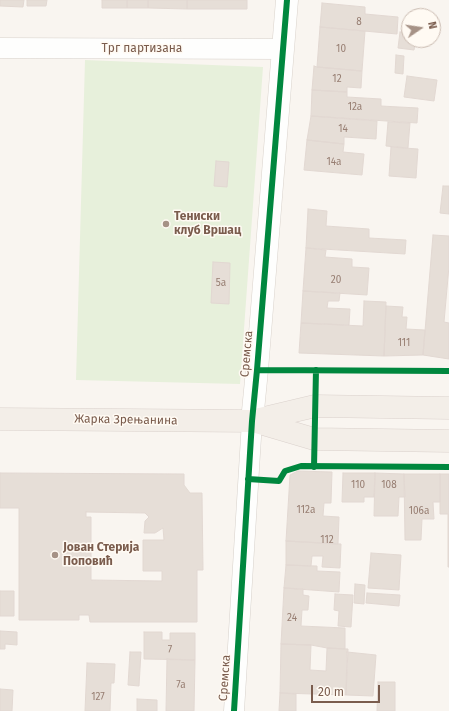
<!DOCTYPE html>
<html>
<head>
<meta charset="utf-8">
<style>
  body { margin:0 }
  #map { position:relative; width:449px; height:711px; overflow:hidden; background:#f9f5f0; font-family:"Fira Sans",sans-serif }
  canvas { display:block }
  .north { position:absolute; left:401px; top:8px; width:40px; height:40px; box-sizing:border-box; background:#fffaf3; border:1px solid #cabbb1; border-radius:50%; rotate:77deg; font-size:11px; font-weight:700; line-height:16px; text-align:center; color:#7a5c4d }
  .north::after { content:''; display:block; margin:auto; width:14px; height:18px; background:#a69286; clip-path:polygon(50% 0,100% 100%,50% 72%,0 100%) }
  .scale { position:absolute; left:311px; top:685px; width:69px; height:18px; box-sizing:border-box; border:2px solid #7a5c4d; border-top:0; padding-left:5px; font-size:12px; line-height:14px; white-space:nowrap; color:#7a5c4d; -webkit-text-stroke:3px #fffaf3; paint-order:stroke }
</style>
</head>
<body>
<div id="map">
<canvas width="449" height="711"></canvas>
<div class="north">N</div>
<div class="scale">20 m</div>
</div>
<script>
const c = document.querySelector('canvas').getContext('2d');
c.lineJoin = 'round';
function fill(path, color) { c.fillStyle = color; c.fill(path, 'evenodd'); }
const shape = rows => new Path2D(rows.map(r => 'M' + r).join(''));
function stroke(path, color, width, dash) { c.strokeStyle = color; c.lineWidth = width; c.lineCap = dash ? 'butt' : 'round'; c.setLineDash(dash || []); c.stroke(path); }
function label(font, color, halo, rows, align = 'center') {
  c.font = font + ' "Fira Sans",sans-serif'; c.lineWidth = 3; c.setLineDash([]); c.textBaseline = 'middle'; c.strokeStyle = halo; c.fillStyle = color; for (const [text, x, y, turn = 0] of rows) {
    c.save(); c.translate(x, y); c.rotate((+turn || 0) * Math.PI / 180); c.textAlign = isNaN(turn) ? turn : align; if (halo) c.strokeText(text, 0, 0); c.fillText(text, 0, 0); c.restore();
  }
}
fill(shape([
  [85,60,263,67,240,384,76,380]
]), '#e7f0db');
const building = shape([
  [0,0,24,0,23,7,0,6,0,0],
  [27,0,47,0,46,6,27,6,27,0],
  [102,0,127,0,127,8,102,8,102,0],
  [127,0,148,0,148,8,127,8,127,0],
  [148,0,187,0,187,9,148,8,148,0],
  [187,0,247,0,247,9,187,9,187,0],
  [322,3,365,7,365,14,398,17,397,34,320,27,322,3],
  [320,27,365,31,362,71,317,67,320,27],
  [400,32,409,33,409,40,416,40,414,50,398,48,400,32],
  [396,55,404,56,403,74,395,73,396,55],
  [314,66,317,67,362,71,361,88,347,87,347,92,312,90,314,66],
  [407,76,437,80,434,101,404,97,407,76],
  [312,90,347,92,347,97,381,99,381,106,418,108,417,123,311,116,312,90],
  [311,116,377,121,376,139,344,137,344,144,307,140,311,116],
  [388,122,410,123,408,148,386,146,388,122],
  [307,140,344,144,343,152,364,154,362,175,304,170,307,140],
  [391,147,418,149,416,178,389,176,391,147],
  [216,161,229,162,227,187,214,186,216,161],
  [443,186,449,186,449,214,440,213,443,186],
  [308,209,327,211,326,226,369,229,369,238,406,240,405,254,306,248,308,209],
  [433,235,449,236,449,266,444,322,449,323,449,359,423,355,433,235],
  [306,248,326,250,325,257,352,259,352,267,369,268,367,295,303,291,306,248],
  [213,262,230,263,229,304,211,303,213,262],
  [303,291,340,293,339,301,328,301,327,308,350,309,349,325,301,323,303,291],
  [364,301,386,302,384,356,299,353,301,323,363,326,364,301],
  [386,306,403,307,402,317,407,317,406,329,425,330,423,355,384,356,386,306],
  [298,471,332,472,331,503,324,503,323,516,339,517,338,544,286,541,290,475,298,471],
  [0,473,184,474,184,485,190,493,202,493,203,570,197,570,197,622,90,622,89,615,79,615,79,620,19,620,19,508,0,508,0,473],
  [86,512,145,513,149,517,145,521,144,533,155,533,163,528,164,540,143,540,143,571,162,571,162,581,91,580,91,517,86,517,86,512],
  [343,473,375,473,374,497,364,497,364,502,342,502,343,473],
  [375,473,404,474,405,497,399,497,398,516,374,516,375,473],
  [404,474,440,474,440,502,433,502,434,519,422,519,421,540,405,540,404,474],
  [440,474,449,474,449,567,448,567,448,514,440,514,440,474],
  [286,541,341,544,340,568,322,567,323,556,312,556,311,566,286,565,286,541],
  [371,553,401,555,399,590,368,588,371,553],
  [286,565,317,566,317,571,340,572,339,592,284,588,286,565],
  [355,584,365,585,364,604,354,603,355,584],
  [284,588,303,589,303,595,309,596,308,610,302,610,301,626,345,628,345,649,327,648,311,645,281,644,284,588],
  [0,591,14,591,14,616,0,616,0,591],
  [367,593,400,595,399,606,366,603,367,593],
  [335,594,353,595,351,627,338,626,339,611,334,610,335,594],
  [0,631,17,632,17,645,5,644,5,649,0,649,0,631],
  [144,632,162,632,162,640,170,640,170,633,195,633,195,660,144,659,144,632],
  [281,644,311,645,310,670,326,671,327,648,348,649,346,695,280,693,281,644],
  [130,652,141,652,139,686,128,685,130,652],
  [347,652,376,655,373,696,346,695,347,652],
  [167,659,195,660,194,711,166,711,167,659],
  [87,663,115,664,114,683,111,683,110,711,85,711,87,663],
  [378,682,395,682,395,711,377,711,378,682],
  [0,689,13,690,12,711,0,711,0,689],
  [280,693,296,694,296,711,279,711,280,693],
  [137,699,157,700,157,711,137,711,137,699]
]);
fill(building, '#e6ded7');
stroke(building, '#e2d8d2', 1);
const street = shape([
  [0,48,283,49],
  [234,711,252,421]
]);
const secondary = shape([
  [252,421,257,370,287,0]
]);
const primary = shape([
  [0,419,252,421,315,406,449,408],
  [253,421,314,439,449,441]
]);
stroke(street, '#d7d1cb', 21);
stroke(secondary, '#d9d2cb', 23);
stroke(primary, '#dad1cc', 23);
stroke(street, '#fefefd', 20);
stroke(secondary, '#fefefd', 22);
stroke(primary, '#f3eee8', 22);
stroke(shape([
  [257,370,449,371],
  [314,467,316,370],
  [248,479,279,481,285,471,301,466,449,467],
  [234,711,252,421,257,370,287,0]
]), '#00873e', 6);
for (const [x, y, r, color] of [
  [166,224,4,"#a69286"],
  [55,555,4,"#a69286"]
]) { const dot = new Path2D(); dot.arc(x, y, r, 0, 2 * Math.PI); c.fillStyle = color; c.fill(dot); stroke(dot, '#fffaf3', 1.5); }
label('10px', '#977e72', null, [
  ["8",359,22],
  ["10",341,49],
  ["12",337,79],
  ["12a",355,107],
  ["14",343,129],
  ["14a",334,162],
  ["20",336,280],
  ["5a",221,283],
  ["111",404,343],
  ["110",358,485],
  ["108",389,485],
  ["112a",306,510],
  ["106a",419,511],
  ["112",327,540],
  ["24",292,618],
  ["7",170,650],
  ["7a",181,685],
  ["127",98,697]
]);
label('12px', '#7a5c4d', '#fffaf3', [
  ["Трг партизана",142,49],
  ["Сремска",247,354,-85],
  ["Жарка Зрењанина",126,420,1],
  ["Сремска",225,678,-86]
]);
label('bold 12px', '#7a5c4d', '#fffaf3', [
  ["Тениски",174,217],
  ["клуб Вршац",174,231],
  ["Јован Стерија",63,548],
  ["Поповић",63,562]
], 'left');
</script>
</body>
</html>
